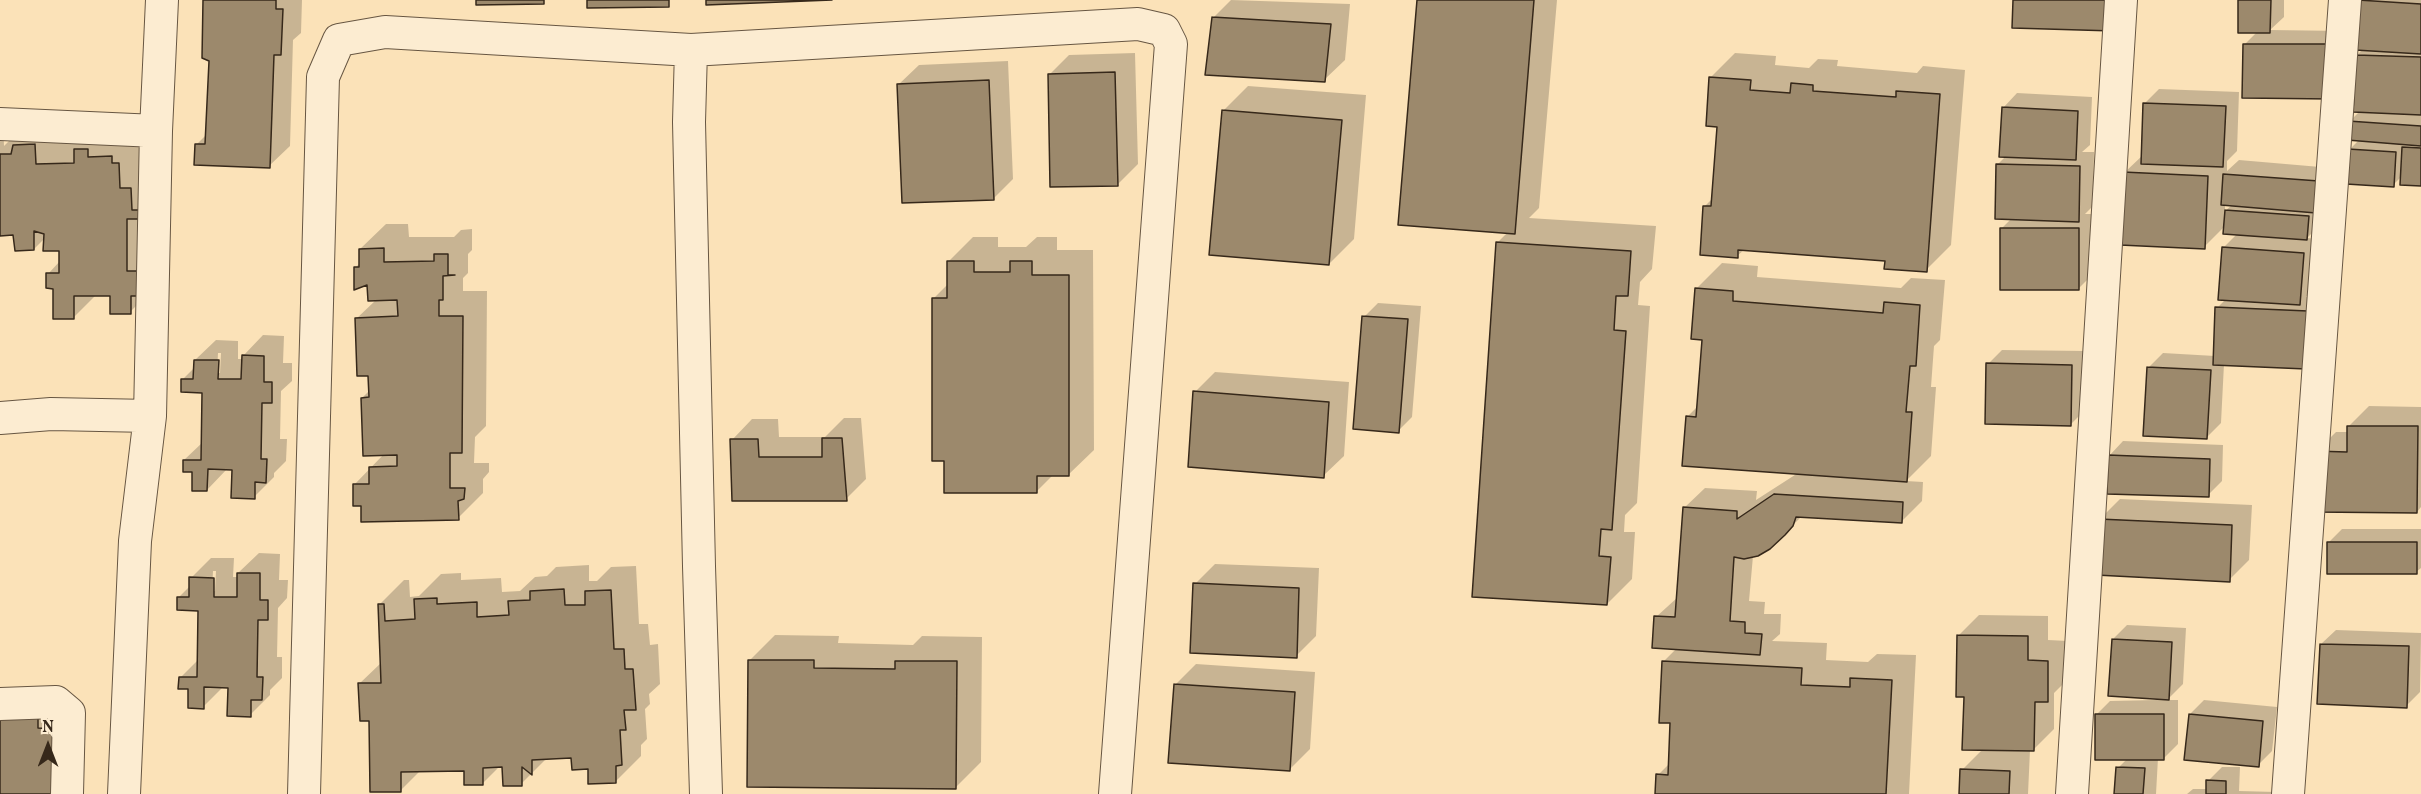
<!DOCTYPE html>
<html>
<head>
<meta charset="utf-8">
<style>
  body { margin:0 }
  #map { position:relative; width:2421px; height:794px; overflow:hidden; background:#fbe2b8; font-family:Vollkorn,serif }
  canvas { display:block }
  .north { position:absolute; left:18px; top:716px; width:60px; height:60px; -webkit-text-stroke:4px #fcecd1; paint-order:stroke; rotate:0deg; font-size:16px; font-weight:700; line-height:24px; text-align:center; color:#36281a }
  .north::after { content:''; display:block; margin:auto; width:21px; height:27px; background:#36281a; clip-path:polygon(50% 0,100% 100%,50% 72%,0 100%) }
</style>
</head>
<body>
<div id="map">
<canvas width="2421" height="794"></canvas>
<div class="north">N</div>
</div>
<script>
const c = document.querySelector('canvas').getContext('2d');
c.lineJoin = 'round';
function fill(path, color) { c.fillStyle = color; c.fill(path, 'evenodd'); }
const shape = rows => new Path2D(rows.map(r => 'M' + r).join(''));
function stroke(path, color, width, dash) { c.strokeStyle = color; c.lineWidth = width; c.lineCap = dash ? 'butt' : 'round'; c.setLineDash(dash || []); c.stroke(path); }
fill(shape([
  [204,0,302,0,301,33,293,40,290,146,269,166,196,145,207,134,210,60],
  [1231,0,1350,4,1345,60,1324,80,1213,18],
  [1419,0,1557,0,1539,208,1529,218,1656,226,1652,269,1640,282,1638,305,1650,306,1637,503,1625,515,1624,532,1635,532,1632,579,1607,604,1497,243,1508,232],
  [2240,0,2284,0,2284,17,2270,30,2345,31,2344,83,2244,45,2258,31],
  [2360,0,2421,0,2421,185,2402,176,2393,185,2350,149,2359,140,2350,121,2360,111,2357,55,2363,49],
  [1135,53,1138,164,1117,185,1049,75,1069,55],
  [1735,53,1776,56,1775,65,1809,68,1818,59,1838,60,1837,66,1917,73,1923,66,1965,70,1951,245,1926,270,1886,260,1745,249,1737,256,1705,206,1713,198,1718,126,1710,78],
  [1008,61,1013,179,993,199,898,85,919,65],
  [1248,86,1366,95,1354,239,1329,264,1223,111],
  [2159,89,2239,92,2237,151,2227,161,2227,171,2239,160,2332,168,2321,224,2307,238,2317,239,2314,289,2306,297,2321,297,2319,353,2224,364,2221,423,2207,437,2148,368,2163,353,2215,356,2217,308,2226,299,2223,248,2238,233,2225,226,2204,247,2124,173,2143,155,2145,103],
  [2225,204,2232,205,2225,211],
  [2017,93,2092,97,2090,145,2082,152,2094,152,2093,206,2085,214,2093,214,2093,274,2079,288,2001,229,2012,218,1997,165,2006,156,2003,108],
  [0,120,3,120,4,146,20,130,143,138,155,287,130,312,112,295,96,295,73,318,48,274,60,261,60,249,45,238,34,249,15,234,0,235],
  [386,224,408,224,409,237,454,237,461,230,472,229,472,250,468,254,468,273,463,278,463,291,487,291,486,426,475,437,474,463,489,463,489,472,483,479,483,493,458,518,354,485,384,454,362,398,370,390,369,374,356,319,376,300,369,283,355,268,361,262,360,249],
  [973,237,998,237,998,247,1026,247,1037,237,1057,237,1057,250,1093,250,1094,450,1068,475,1053,475,1036,492,946,459,933,299,948,284,948,262],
  [1722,263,1758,266,1757,277,1901,288,1911,278,1945,280,1940,340,1934,346,1931,387,1936,387,1931,456,1906,481,1923,482,1922,501,1902,521,1802,516,1784,534,1753,556,1749,601,1765,602,1764,614,1781,614,1780,634,1772,641,1827,643,1826,660,1868,662,1877,654,1916,655,1909,794,1657,794,1658,775,1670,763,1672,722,1663,662,1677,648,1656,617,1678,597,1684,508,1705,488,1757,491,1756,500,1798,473,1687,417,1699,405,1704,338,1697,288],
  [1378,303,1421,306,1412,417,1398,431,1364,317],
  [263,335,284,336,283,363,292,363,292,381,281,391,280,439,287,439,286,461,274,473,274,477,254,497,234,468,227,469,207,490,184,460,203,442,204,392,183,379,195,367,195,360,216,340,238,341,238,359,243,359,243,356],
  [218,353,221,353,220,373,217,373],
  [2002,350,2086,351,2085,410,2071,424,1988,364],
  [1215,372,1349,382,1344,456,1323,476,1195,392],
  [2369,406,2421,407,2421,507,2417,512,2316,452,2336,432,2349,432,2349,426],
  [844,418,861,418,866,479,846,499,733,499,732,440,752,419,778,419,779,437,825,437],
  [2123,441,2223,445,2222,481,2208,495,2109,456],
  [2120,499,2252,505,2249,560,2229,580,2100,519],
  [2342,529,2421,529,2421,568,2416,572,2328,543],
  [259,553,280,554,279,580,288,580,287,598,278,608,277,657,282,657,282,678,270,690,270,695,250,715,229,686,223,687,203,707,180,678,198,660,199,609,179,597,191,585,191,578,211,558,234,558,233,577,238,577,238,573],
  [213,571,216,571,215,591,212,591],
  [1215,564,1319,568,1316,636,1296,656,1195,584],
  [589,565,589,581,597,581,611,567,636,566,639,624,648,624,650,645,658,644,660,684,649,694,650,704,645,709,647,739,641,745,641,756,616,781,572,757,547,758,521,784,504,766,500,766,483,783,465,769,421,770,401,790,370,719,359,684,382,662,379,605,404,580,409,580,410,597,419,596,441,574,461,573,461,580,501,578,502,592,520,591,535,577,547,576,556,567],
  [1979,615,2048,616,2048,640,2068,641,2067,680,2054,693,2054,729,2033,750,2030,750,2028,794,1961,794,1962,770,1983,749,1965,696,1959,635],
  [2127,625,2186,628,2183,684,2167,700,2178,700,2178,744,2164,758,2158,758,2156,794,2116,794,2118,768,2128,758,2096,715,2110,701,2156,700,2113,639],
  [2336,630,2421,633,2420,692,2406,706,2321,644],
  [775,635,839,636,838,643,913,645,922,636,982,637,981,762,956,787,750,660],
  [1196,664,1315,672,1310,749,1290,769,1175,685],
  [58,693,74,794,0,794,0,701],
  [2204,700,2277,707,2272,751,2258,765,2190,714],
  [2222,767,2240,767,2239,791,2276,792,2276,794,2187,794,2193,789,2208,789,2208,781]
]), '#0003');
const building = shape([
  [203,0,276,0,276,9,283,9,281,55,274,55,270,168,194,165,195,144,205,144,209,61,202,58,203,0],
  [476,0,544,0,544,4,476,5,476,0],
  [587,0,669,0,669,7,587,8,587,0],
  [706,0,832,0,706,5,706,0],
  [1417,0,1534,0,1515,234,1398,225,1417,0],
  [2013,0,2115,0,2114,31,2012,28,2013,0],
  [2238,0,2271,0,2270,33,2238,33,2238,0],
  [2358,0,2421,4,2421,54,2355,50,2358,0],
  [1212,17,1331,24,1325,82,1205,75,1212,17],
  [2243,44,2331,44,2331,99,2242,98,2243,44],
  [2356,55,2421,57,2421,115,2353,112,2356,55],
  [1115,72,1118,186,1050,187,1048,74,1115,72],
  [1709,77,1751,80,1750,90,1790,93,1791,83,1813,85,1813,91,1896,97,1896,91,1940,94,1927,272,1884,269,1885,261,1738,250,1738,258,1700,255,1703,206,1711,206,1717,127,1706,126,1709,77],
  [989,80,994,200,902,203,897,84,989,80],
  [2143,103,2226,106,2223,167,2141,164,2143,103],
  [2002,107,2078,111,2076,160,1999,157,2002,107],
  [1222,110,1342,120,1329,265,1209,255,1222,110],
  [2348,121,2421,126,2421,146,2347,140,2348,121],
  [35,144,36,164,74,163,74,149,88,149,88,157,112,156,112,163,119,163,120,188,131,188,132,210,139,210,139,219,127,219,127,271,143,271,143,296,131,296,131,314,110,314,110,296,74,296,74,319,53,319,53,289,46,288,46,273,59,273,59,251,43,251,44,234,34,231,34,250,15,251,13,235,0,236,0,154,11,154,13,145,35,144],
  [2402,147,2421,148,2421,186,2400,185,2402,147],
  [2348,149,2396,152,2394,187,2346,184,2348,149],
  [1996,164,2080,166,2079,222,1995,219,1996,164],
  [2123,172,2208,176,2205,249,2120,245,2123,172],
  [2223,174,2319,181,2316,213,2221,205,2223,174],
  [2225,210,2309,216,2307,240,2223,234,2225,210],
  [2000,228,2079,228,2079,290,2000,290,2000,228],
  [1496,242,1631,251,1628,296,1616,296,1614,330,1626,331,1612,530,1601,529,1599,556,1611,557,1607,605,1472,597,1496,242],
  [2222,247,2304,253,2300,305,2218,300,2222,247],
  [384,248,384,262,434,261,434,254,448,254,448,275,455,275,443,276,443,300,439,300,439,316,463,316,462,453,450,453,450,488,465,488,464,499,458,501,459,520,361,522,361,506,353,506,353,484,369,484,369,467,397,466,397,455,363,456,361,398,369,397,368,376,357,376,355,318,398,316,397,300,368,301,367,285,354,290,354,267,359,267,359,249,384,248],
  [947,261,974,261,974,272,1010,272,1010,261,1032,261,1032,275,1069,275,1069,476,1037,476,1037,493,944,493,944,461,932,461,932,298,947,298,947,261],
  [1695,288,1733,291,1733,301,1883,313,1884,302,1920,305,1916,366,1910,366,1906,412,1912,412,1907,482,1682,466,1686,416,1696,417,1702,340,1691,339,1695,288],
  [2215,307,2308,311,2306,369,2213,365,2215,307],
  [1362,316,1408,319,1399,433,1353,429,1362,316],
  [242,355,264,356,264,382,272,382,272,403,262,403,261,459,267,459,266,483,255,482,255,499,231,498,232,470,208,469,207,491,192,491,192,472,183,472,183,460,201,460,202,393,181,392,181,379,193,379,194,360,219,360,218,379,241,379,242,355],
  [1986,363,2072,365,2071,426,1985,424,1986,363],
  [2147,367,2211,370,2207,439,2143,436,2147,367],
  [1193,391,1329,402,1324,478,1188,467,1193,391],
  [2347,426,2418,426,2417,513,2314,512,2314,451,2347,452,2347,426],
  [822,438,842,438,847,501,732,501,730,439,758,439,759,457,822,457,822,438],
  [2108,455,2210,459,2209,497,2107,494,2108,455],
  [1774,494,1903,502,1902,523,1796,517,1793,526,1785,535,1770,549,1758,556,1744,559,1734,557,1730,621,1745,622,1745,633,1762,634,1760,655,1652,648,1654,616,1675,617,1683,507,1737,511,1737,519,1774,494],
  [2099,519,2232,525,2230,582,2096,575,2099,519],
  [2327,542,2417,542,2417,574,2327,574,2327,542],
  [237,573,260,573,260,600,268,600,268,620,258,620,257,677,263,677,262,700,251,700,251,717,227,716,228,688,204,687,204,709,188,708,188,689,178,689,179,677,197,677,198,611,177,610,177,597,189,597,189,577,214,578,214,597,237,597,237,573],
  [1193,583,1299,588,1297,658,1190,653,1193,583],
  [564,589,565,605,585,605,585,591,611,590,614,649,624,649,625,669,633,669,636,710,624,710,626,730,620,730,622,765,616,766,616,783,588,784,588,769,572,770,571,758,532,760,532,775,522,767,522,786,503,786,502,767,483,768,483,785,464,785,464,771,401,772,401,792,370,792,369,721,360,721,358,683,381,683,378,604,384,604,385,621,415,619,414,599,437,598,437,604,477,602,477,617,509,615,508,601,530,600,530,591,564,589],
  [1957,635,2028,636,2028,660,2048,661,2048,702,2035,702,2034,751,1962,750,1964,697,1956,697,1957,635],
  [2112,639,2172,642,2169,700,2108,696,2112,639],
  [2320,644,2409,646,2407,708,2317,704,2320,644],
  [748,660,814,660,814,668,895,669,895,661,957,661,956,789,747,787,748,660],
  [1662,661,1802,668,1801,685,1850,687,1850,678,1892,680,1886,794,1655,794,1656,774,1668,775,1670,723,1659,723,1662,661],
  [1174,684,1295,692,1290,771,1168,763,1174,684],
  [0,713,38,713,38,728,55,729,55,794,0,794,0,713],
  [2095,714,2164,714,2164,760,2095,760,2095,714],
  [2189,714,2263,721,2259,767,2184,760,2189,714],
  [2116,767,2145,768,2143,794,2114,794,2116,767],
  [1960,769,2010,771,2009,794,1959,794,1960,769],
  [2206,780,2226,781,2226,794,2206,794,2206,780]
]);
fill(building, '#9c896c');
stroke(building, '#36281a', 1.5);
const street = shape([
  [0,124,156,131],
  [0,418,51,414,150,416],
  [0,704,56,702,69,713,67,794],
  [124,794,135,541,150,416,156,131,162,0],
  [304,794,323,77,339,40,385,32,691,50],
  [706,794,699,566,689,122,691,50,1138,24,1164,30,1171,44,1115,794],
  [2072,794,2121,0],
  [2288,794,2345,0]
]);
stroke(street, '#675642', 34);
stroke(street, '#fcecd1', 32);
</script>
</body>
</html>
